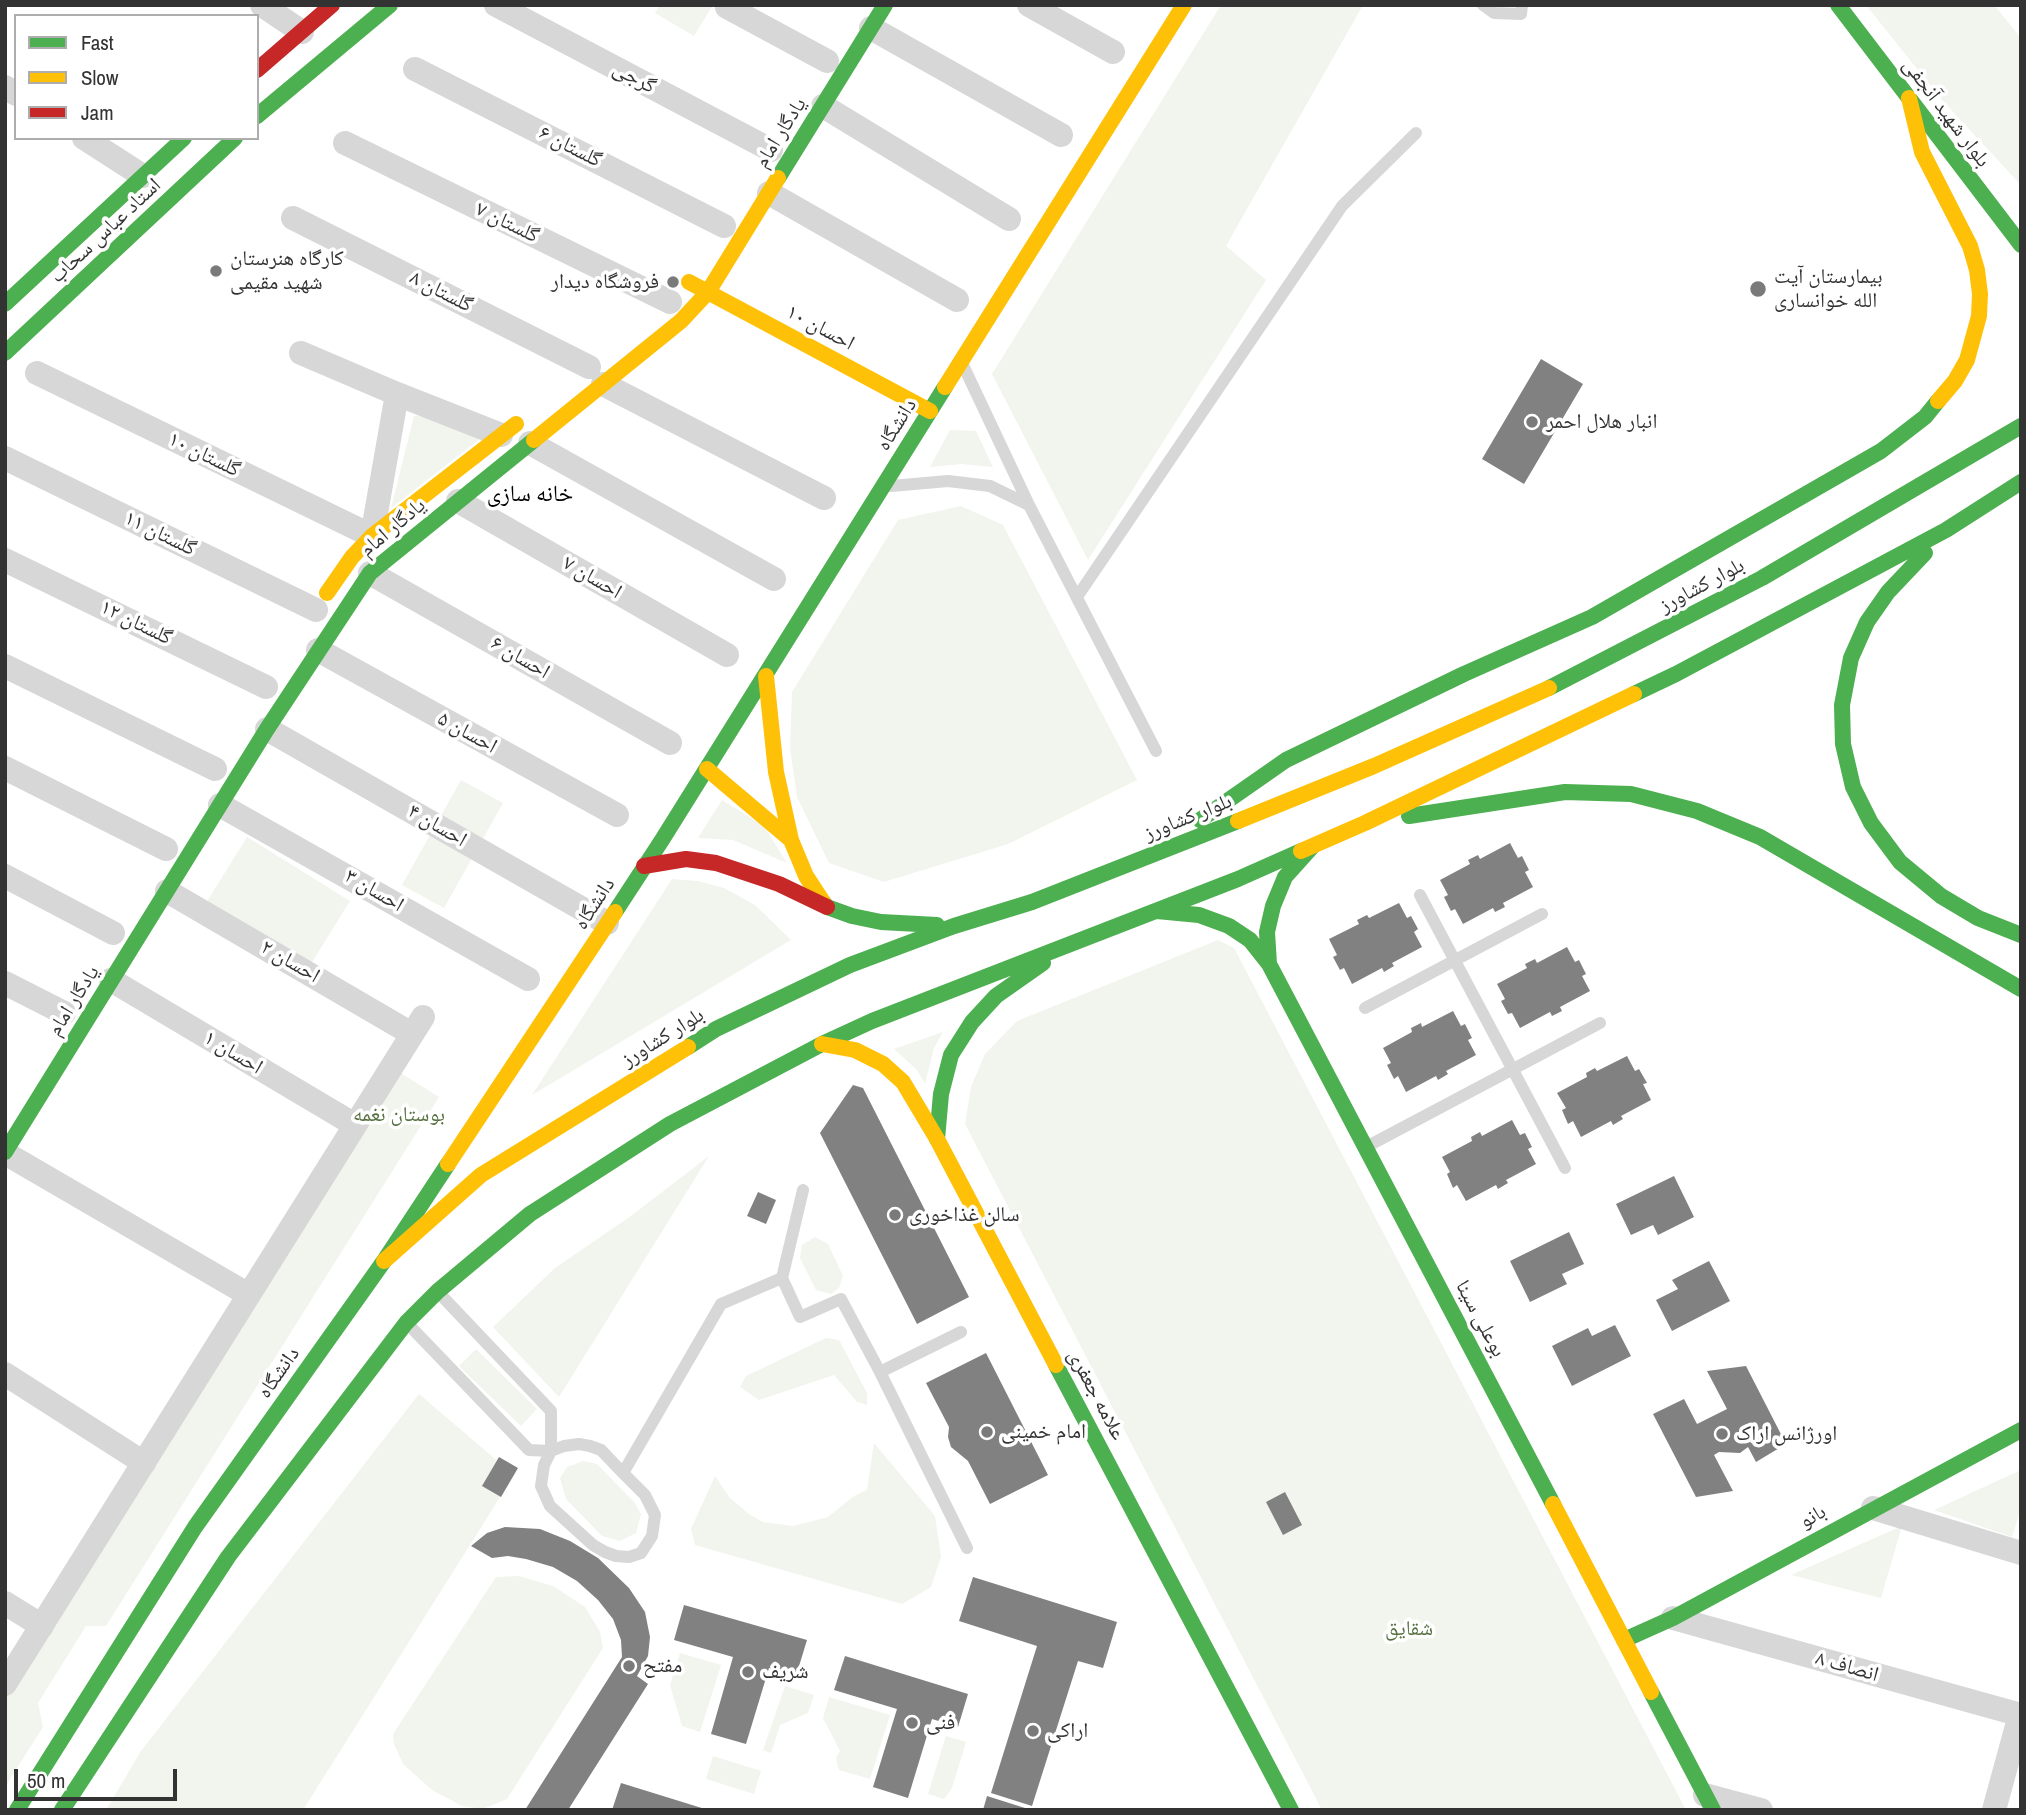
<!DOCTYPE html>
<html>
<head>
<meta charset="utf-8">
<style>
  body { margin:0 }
  #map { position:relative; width:2026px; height:1815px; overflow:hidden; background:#fff; font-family:"Archivo Narrow",sans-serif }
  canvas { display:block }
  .frame { position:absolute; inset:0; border:7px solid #333; pointer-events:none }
  .legend { position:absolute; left:14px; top:14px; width:245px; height:126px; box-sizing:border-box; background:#fff; border:2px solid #adadad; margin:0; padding:9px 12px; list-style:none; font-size:21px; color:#333 }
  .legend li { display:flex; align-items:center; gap:14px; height:35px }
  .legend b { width:35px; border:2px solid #adadad }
  .scale { position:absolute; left:14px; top:1769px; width:163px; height:32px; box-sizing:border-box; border:4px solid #333; border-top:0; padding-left:9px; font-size:21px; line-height:24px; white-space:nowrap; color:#333; -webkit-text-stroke:5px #fff; paint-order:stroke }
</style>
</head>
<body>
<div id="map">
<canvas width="2026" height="1815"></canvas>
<div class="frame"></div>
<ul class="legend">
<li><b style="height:9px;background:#4caf50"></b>Fast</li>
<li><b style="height:9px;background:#ffc107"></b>Slow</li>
<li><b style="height:9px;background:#c62828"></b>Jam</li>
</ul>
<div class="scale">50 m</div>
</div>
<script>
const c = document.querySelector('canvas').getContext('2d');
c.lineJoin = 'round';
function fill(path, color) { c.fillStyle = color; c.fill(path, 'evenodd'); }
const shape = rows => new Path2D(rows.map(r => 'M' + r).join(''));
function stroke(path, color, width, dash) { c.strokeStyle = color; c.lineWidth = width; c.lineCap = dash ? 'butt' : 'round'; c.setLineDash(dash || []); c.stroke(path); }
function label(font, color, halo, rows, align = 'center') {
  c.font = font + ' "Archivo Narrow","Noto Naskh Arabic",sans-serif'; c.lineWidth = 7; c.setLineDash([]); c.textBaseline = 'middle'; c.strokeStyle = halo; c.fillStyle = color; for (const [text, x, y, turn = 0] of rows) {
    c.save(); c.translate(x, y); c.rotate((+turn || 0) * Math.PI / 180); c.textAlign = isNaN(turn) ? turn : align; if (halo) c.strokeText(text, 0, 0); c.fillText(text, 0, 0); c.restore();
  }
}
fill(shape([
  [660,5,713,5,694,36,655,13],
  [1221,5,1363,5,1226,246,1266,280,1088,560,992,374],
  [1866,5,1994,5,2021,38,2021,185,1942,100],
  [424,415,481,438,391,508,414,416],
  [950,430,976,431,993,467,961,464,930,467],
  [961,506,1003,525,1137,780,1008,844,884,882,829,863,797,797,790,748,792,692,898,520],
  [461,780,503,803,444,908,402,885],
  [722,800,764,826,787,863,733,840,698,838],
  [247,837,350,901,309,967,206,903],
  [672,879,698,881,724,888,755,905,791,940,532,1095],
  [1218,940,1234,948,1686,1810,1322,1810,965,1124,971,1087,985,1054,1017,1021],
  [943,1032,934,1048,925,1084,917,1070,894,1049],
  [399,1072,439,1097,106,1626,86,1626,38,1703,43,1727,5,1787,5,1698],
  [709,1156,559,1397,493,1327,555,1268,631,1216],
  [815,1237,828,1244,843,1276,839,1288,831,1294,816,1290,800,1258,802,1245],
  [826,1338,839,1340,867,1393,867,1405,857,1402,834,1375,759,1400,740,1387,746,1376],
  [476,1349,537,1409,521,1426,459,1366],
  [419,1394,514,1475,303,1810,106,1810,141,1751],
  [874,1443,935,1516,941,1557,931,1587,902,1604,695,1545,691,1529,715,1476,730,1498,749,1514,763,1522,793,1526,828,1517,854,1496,867,1490],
  [583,1461,597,1464,635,1503,641,1514,636,1533,620,1541,602,1536,566,1499,560,1478,567,1467],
  [2021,1470,2021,1508,2012,1537,1934,1510],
  [1902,1526,1881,1598,1791,1575],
  [519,1576,553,1586,585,1607,600,1632,603,1648,507,1799,483,1809,462,1806,432,1790,403,1764,394,1744,393,1734,496,1577],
  [680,1653,721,1665,700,1732,682,1726,670,1685],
  [785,1686,814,1695,808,1713,780,1725,771,1753,763,1750],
  [829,1697,890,1715,870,1779,839,1770,836,1758,840,1751,823,1718],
  [946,1736,966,1742,952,1788,944,1799,928,1794],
  [713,1756,761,1771,754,1794,706,1779]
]), '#f1f5ed');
fill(shape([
  [1541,359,1583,384,1524,484,1482,459],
  [1510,843,1518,858,1522,856,1529,870,1525,872,1533,887,1503,903,1505,907,1495,912,1493,908,1463,924,1455,909,1451,911,1444,897,1448,895,1440,880,1470,864,1468,860,1478,855,1480,859],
  [1399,903,1407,918,1411,916,1418,929,1414,932,1422,947,1392,963,1394,966,1384,972,1382,968,1352,984,1344,968,1340,970,1333,957,1337,955,1329,939,1359,924,1357,920,1367,915,1369,918],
  [1567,947,1575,962,1579,960,1586,974,1582,976,1590,991,1560,1007,1562,1011,1552,1016,1550,1012,1520,1028,1512,1013,1508,1014,1501,1001,1505,999,1497,984,1527,968,1525,964,1535,959,1537,963],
  [1453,1011,1461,1026,1465,1024,1472,1038,1468,1040,1476,1055,1446,1071,1448,1074,1438,1080,1436,1076,1406,1092,1398,1076,1394,1079,1387,1065,1391,1063,1383,1048,1412,1032,1411,1028,1421,1023,1422,1027],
  [1627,1056,1635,1071,1639,1069,1647,1083,1643,1084,1651,1100,1621,1116,1623,1119,1613,1125,1611,1121,1581,1137,1573,1121,1568,1124,1562,1110,1566,1108,1557,1093,1587,1077,1586,1073,1595,1068,1597,1071],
  [853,1085,863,1088,969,1297,917,1324,820,1133],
  [1512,1120,1520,1135,1525,1133,1532,1147,1528,1149,1536,1164,1506,1180,1508,1183,1498,1189,1496,1185,1466,1201,1457,1185,1453,1188,1447,1174,1450,1172,1442,1157,1472,1141,1471,1137,1480,1132,1482,1136],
  [1674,1176,1694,1217,1658,1235,1653,1225,1631,1235,1616,1204],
  [758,1192,776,1200,766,1224,747,1216],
  [1569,1232,1584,1264,1562,1274,1567,1284,1530,1302,1510,1261],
  [1709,1261,1730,1301,1672,1331,1656,1300,1678,1289,1672,1280],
  [1615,1325,1631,1356,1572,1386,1552,1346,1588,1328,1592,1336],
  [986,1353,1048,1475,990,1504,968,1461,951,1447,948,1437,949,1427,926,1383],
  [1746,1366,1786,1444,1756,1462,1748,1447,1740,1453,1719,1452,1714,1455,1733,1491,1696,1497,1653,1414,1684,1399,1697,1424,1727,1409,1707,1371],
  [499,1457,518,1468,501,1497,482,1486],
  [1285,1492,1302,1525,1283,1535,1266,1502],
  [505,1527,540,1529,570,1541,598,1558,629,1588,645,1612,650,1637,648,1656,637,1676,648,1684,568,1810,525,1810,622,1657,621,1640,613,1619,598,1600,577,1581,553,1567,526,1559,508,1556,492,1558,471,1546,487,1533],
  [973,1577,1117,1622,1103,1668,1078,1661,1032,1806,991,1793,1037,1646,959,1621],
  [684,1605,807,1640,796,1676,769,1668,746,1744,711,1734,733,1657,674,1640],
  [845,1656,968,1694,958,1727,932,1719,908,1798,873,1787,897,1709,834,1690],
  [621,1783,705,1809,705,1810,612,1810],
  [987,1796,1025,1808,1024,1810,983,1810]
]), '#818181');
stroke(shape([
  [1483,5,1494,13,1521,14,1522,5],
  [963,365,1029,505,1156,751],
  [891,486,948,481,990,486,1029,505],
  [1077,597,1342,206,1416,133],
  [1420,895,1565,1168],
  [1365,1008,1542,914],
  [1366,1147,1600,1023],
  [803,1190,782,1278,800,1317,841,1299,880,1372,967,1548],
  [407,1323,529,1450,551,1451,564,1446,579,1444,590,1446,601,1450,623,1473,645,1495,655,1515,652,1536,641,1553,629,1557,616,1556,605,1552,593,1545,550,1506,541,1486,544,1465,551,1451,551,1411,439,1293],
  [880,1372,961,1332],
  [623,1473,721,1304,782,1278]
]), '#d7d7d7', 12);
stroke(shape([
  [262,5,302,32],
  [496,5,771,150],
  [1029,5,1113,52],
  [727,7,827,61],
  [871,28,1061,135],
  [415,69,724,226],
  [5,87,16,94],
  [823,106,1009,219],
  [84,138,143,176],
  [345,143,670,302],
  [769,193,957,300],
  [293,218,589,367],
  [301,353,397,394,501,435],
  [37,373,372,536,397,394],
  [603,384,824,498],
  [530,443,774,579],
  [5,458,316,610],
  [458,501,727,655],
  [5,560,266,687],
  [370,573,670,743],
  [318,650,617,815],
  [5,666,215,769],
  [267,729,607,923],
  [5,768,166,849],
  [220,805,528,979],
  [5,876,113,933],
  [167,891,412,1034],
  [111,980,355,1125],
  [5,983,64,1013],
  [5,1153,249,1295],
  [5,1374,144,1463],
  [1873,1508,2021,1553],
  [5,1603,42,1626],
  [1673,1618,2021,1715],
  [5,1684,423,1017],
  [1705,1795,1761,1810],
  [1994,1810,2020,1715]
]), '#d7d7d7', 24);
stroke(shape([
  [1838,5,2021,245],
  [257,116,390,5],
  [778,178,885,5],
  [5,304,184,138],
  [5,353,235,138],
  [1925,553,1888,592,1867,622,1851,658,1842,705,1843,744,1853,787,1871,823,1900,862,1941,896,1978,918,2021,935],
  [1549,688,1762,578,2021,426],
  [1634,694,1676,674,1946,530,2021,482],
  [1409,816,1565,792,1631,794,1697,811,1760,837,2021,989],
  [1200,820,1286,760,1464,674,1592,617,1881,451,1925,417,1938,401],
  [823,902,827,907,852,916,881,922,937,925],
  [1157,911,1199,915,1229,926,1250,940,1269,964,1553,1504],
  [615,912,662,840,945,387],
  [1269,964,1267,932,1273,906,1285,877,1312,847],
  [688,1047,716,1029,850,965,954,926,1032,902,1238,821],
  [937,1139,941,1094,951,1055,972,1022,996,996,1043,963],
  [5,1152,267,729,370,573,534,440],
  [438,1291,530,1214,670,1124,822,1044,872,1021,1238,879,1301,851],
  [1056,1365,1291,1810],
  [1624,1640,1673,1618,2021,1430],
  [1651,1692,1713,1810],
  [17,1810,195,1527,384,1261,448,1164],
  [62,1810,228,1557,406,1323,438,1291]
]), '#4caf50', 16);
stroke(shape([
  [1909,98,1922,152,1970,246,1977,270,1980,294,1979,316,1967,360,1955,381,1938,401],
  [689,282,930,411],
  [945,387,1184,5],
  [534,440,681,321,708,292,778,178],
  [327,593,352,557,372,536,516,424],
  [766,676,776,772,791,840,806,876,823,902],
  [707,769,791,840],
  [1238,821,1374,766,1549,688],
  [1301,851,1365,823,1634,694],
  [822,1044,855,1050,883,1064,903,1082,937,1139,1056,1365],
  [448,1164,615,912],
  [384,1261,481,1175,688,1047],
  [1553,1504,1651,1692]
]), '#ffc107', 16);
stroke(shape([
  [257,70,332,5],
  [644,866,686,859,716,863,779,884,827,907]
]), '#c62828', 16);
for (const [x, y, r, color] of [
  [216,271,7,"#7a7a7a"],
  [673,282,7,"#7a7a7a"],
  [1758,289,9,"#7a7a7a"],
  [1532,422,7,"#7a7a7a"],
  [895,1215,7,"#7a7a7a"],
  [987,1432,7,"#7a7a7a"],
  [1722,1434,7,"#7a7a7a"],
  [629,1666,7,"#7a7a7a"],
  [748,1672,7,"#7a7a7a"],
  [912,1723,7,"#7a7a7a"],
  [1033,1731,7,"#7a7a7a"]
]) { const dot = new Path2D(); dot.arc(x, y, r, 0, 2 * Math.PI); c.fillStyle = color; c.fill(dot); stroke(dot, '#fff', 2.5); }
label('21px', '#333', '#fff', [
  ["گرجی",634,78,28],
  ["بلوار شهید آنجفی",1946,113,53],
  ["یادگار امام",781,133,-58],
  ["گلستان ۶",570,147,27],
  ["گلستان ۷",507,223,26],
  ["استاد عباس سحاب",106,231,-43],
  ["گلستان ۸",441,292,27],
  ["احسان ۱۰",820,328,28],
  ["دانشگاه",897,425,-58],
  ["گلستان ۱۰",204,455,26],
  ["یادگار امام",393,528,-40],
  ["گلستان ۱۱",160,534,26],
  ["احسان ۷",592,578,30],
  ["بلوار کشاورز",1702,586,-28],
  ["گلستان ۱۲",136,623,26],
  ["احسان ۶",520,658,30],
  ["احسان ۵",467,733,29],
  ["بلوار کشاورز",1188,818,-22],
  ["احسان ۴",437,826,30],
  ["احسان ۳",374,891,30],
  ["دانشگاه",595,904,-57],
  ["احسان ۲",290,962,30],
  ["یادگار امام",74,1001,-58],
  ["بلوار کشاورز",663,1038,-32],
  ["احسان ۱",233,1053,31],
  ["بوعلی سینا",1480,1319,62],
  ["دانشگاه",279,1373,-55],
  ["علامه جعفری",1096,1395,62],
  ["بانو",1813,1517,-29],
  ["انصاف ۸",1847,1667,16]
]);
label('21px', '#333', '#fff', [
  ["کارگاه هنرستان",230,259],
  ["شهید مقیمی",230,283],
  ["بیمارستان آیت",1774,277],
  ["الله خوانساری",1774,301],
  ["فروشگاه دیدار",659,282,"right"],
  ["انبار هلال احمر",1546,422],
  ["سالن غذاخوری",909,1215],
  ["امام خمینی",1001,1432],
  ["اورژانس اراک",1736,1434],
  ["مفتح",643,1666],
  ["شریف",762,1672],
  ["فنی",926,1723],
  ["اراکی",1047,1731]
], 'left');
label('21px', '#56703f', '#fff', [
  ["بوستان نغمه",399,1115],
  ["شقایق",1409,1629]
]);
label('23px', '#000', '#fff', [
  ["خانه سازی",530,495]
]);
</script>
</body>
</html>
